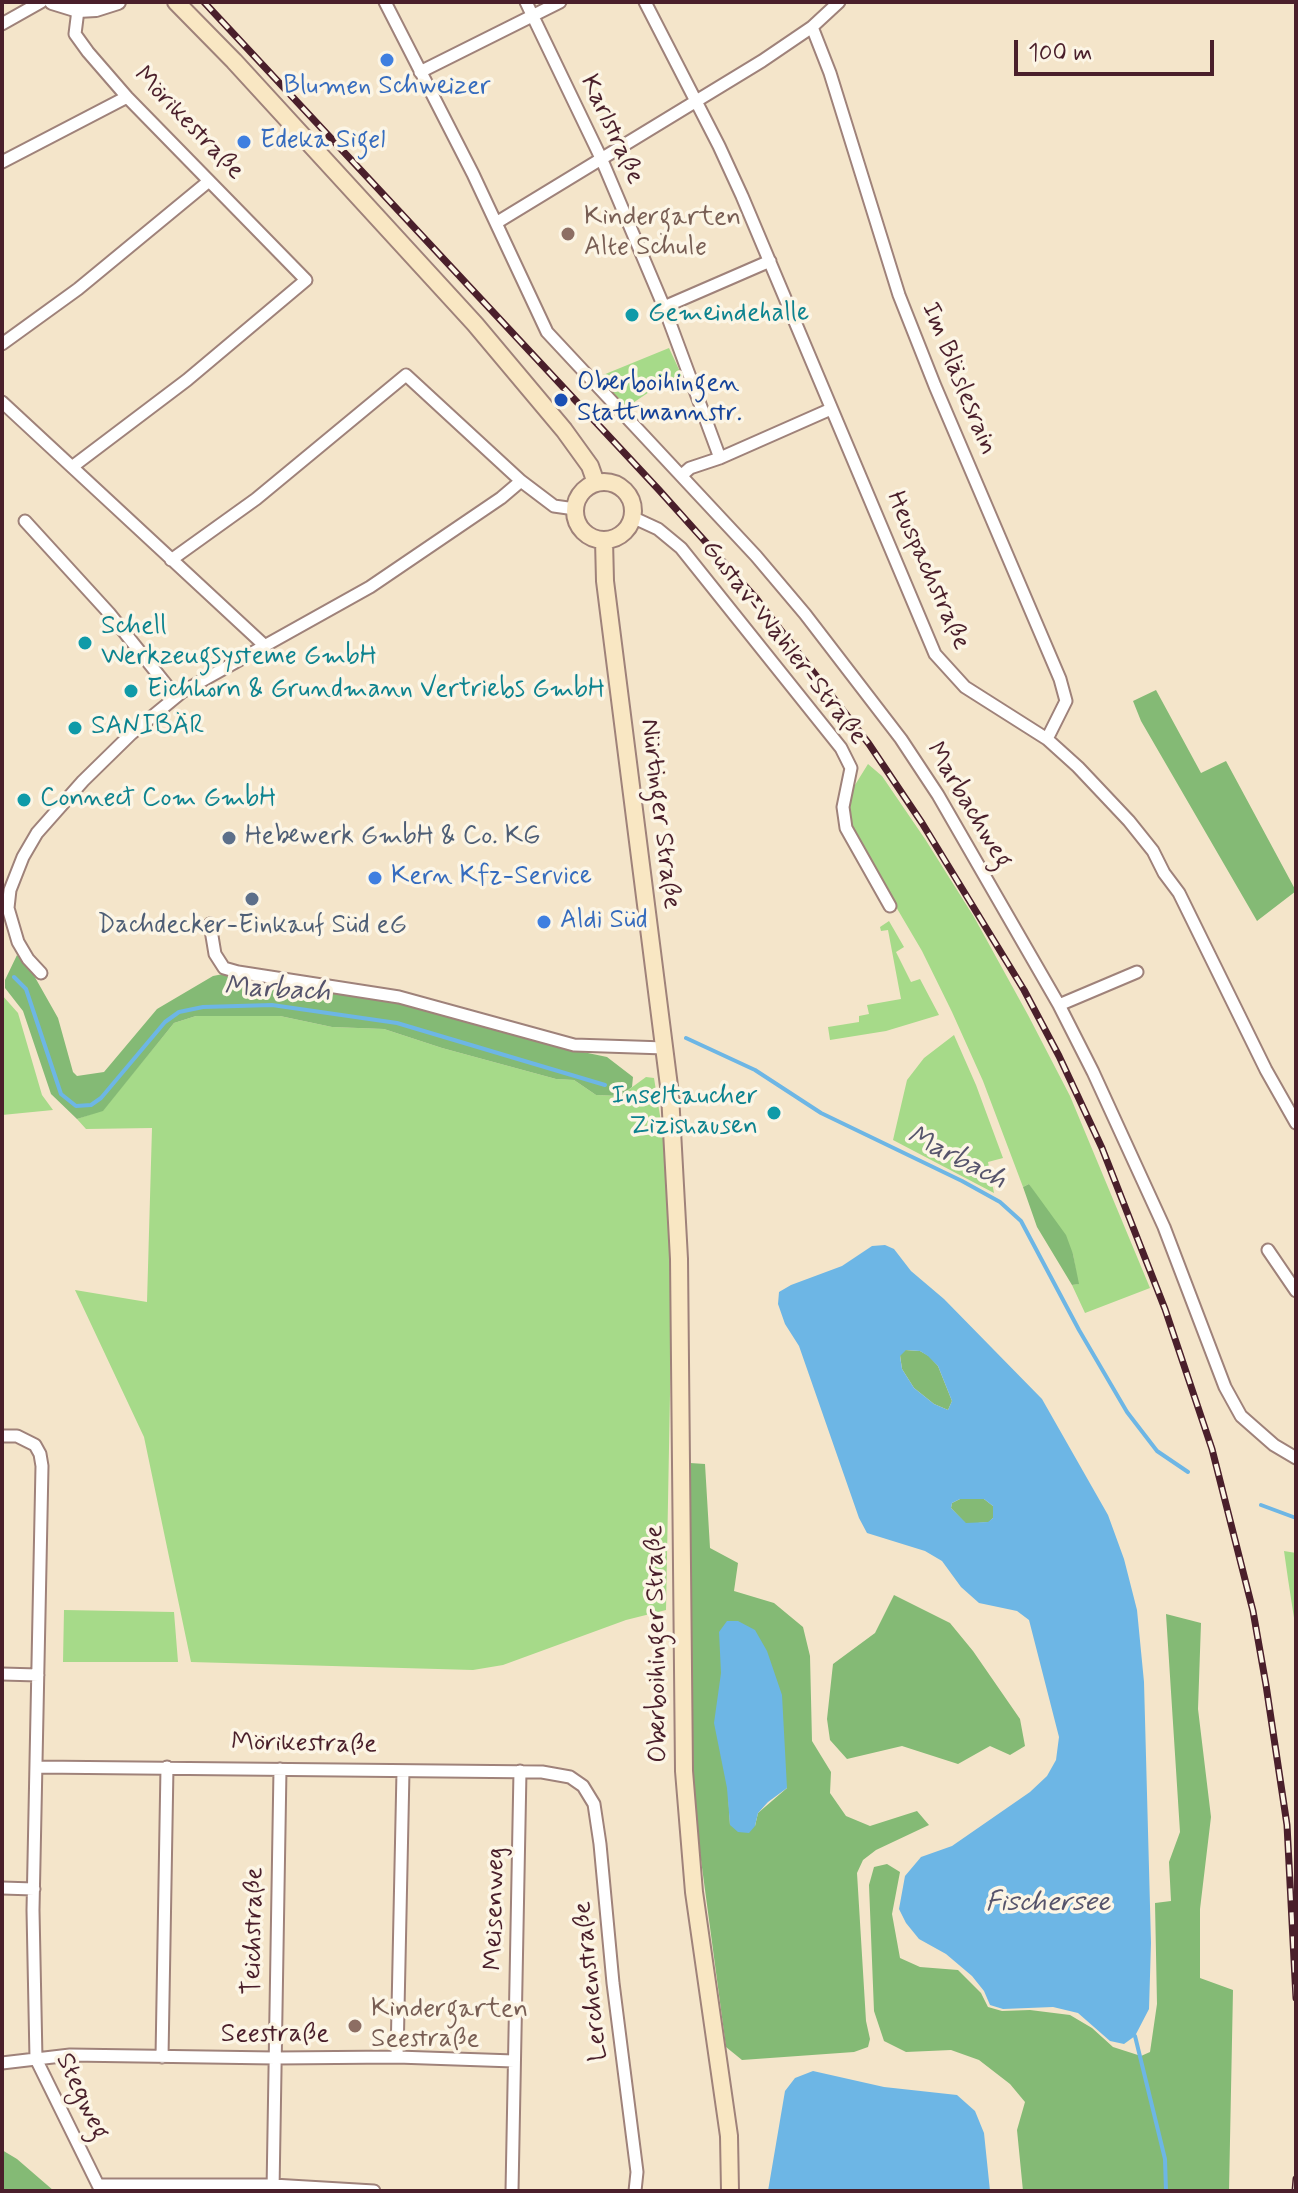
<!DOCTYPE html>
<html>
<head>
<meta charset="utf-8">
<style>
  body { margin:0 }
  #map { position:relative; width:1298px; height:2193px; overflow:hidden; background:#f4e5ca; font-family:Mynerve,sans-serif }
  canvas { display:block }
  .frame { position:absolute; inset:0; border:4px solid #4a1f2b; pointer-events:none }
  .scale { position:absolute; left:1014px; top:40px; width:200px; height:36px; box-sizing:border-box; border:4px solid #4a1f2b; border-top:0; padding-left:10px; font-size:24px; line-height:28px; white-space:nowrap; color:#4a1f2b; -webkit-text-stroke:6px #fcf5e5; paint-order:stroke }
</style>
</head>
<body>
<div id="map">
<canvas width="1298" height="2193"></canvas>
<div class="frame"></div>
<div class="scale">100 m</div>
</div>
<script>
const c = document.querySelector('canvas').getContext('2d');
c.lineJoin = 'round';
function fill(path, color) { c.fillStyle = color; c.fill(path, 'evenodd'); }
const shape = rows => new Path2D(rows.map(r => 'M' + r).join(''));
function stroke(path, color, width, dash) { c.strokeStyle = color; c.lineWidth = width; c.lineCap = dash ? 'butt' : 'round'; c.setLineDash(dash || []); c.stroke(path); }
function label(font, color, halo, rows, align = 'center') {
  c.font = font + ' Mynerve,sans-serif'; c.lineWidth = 7; c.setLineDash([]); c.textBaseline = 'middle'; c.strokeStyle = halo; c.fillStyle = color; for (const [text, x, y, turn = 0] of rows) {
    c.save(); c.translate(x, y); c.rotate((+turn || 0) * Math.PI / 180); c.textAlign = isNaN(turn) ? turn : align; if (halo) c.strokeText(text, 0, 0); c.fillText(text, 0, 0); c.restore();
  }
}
fill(shape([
  [669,348,683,378,655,388,627,407,598,377],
  [868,764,882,776,925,839,974,917,1028,1015,1070,1096,1150,1288,1085,1313,1072,1285,1078,1284,1073,1254,1029,1184,1023,1187,983,1081,952,1012,922,951,862,849,852,826,849,809,850,793],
  [889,921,904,947,896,952,911,982,920,979,939,1015,886,1031,830,1040,828,1027,859,1022,859,1016,869,1014,867,1005,901,999,888,930,881,931,880,927],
  [2,995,18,1013,42,1095,53,1110,2,1115],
  [196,1016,280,1016,332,1027,384,1029,442,1048,556,1079,574,1080,596,1095,620,1096,646,1077,654,1078,665,1147,672,1286,666,1610,626,1620,503,1665,473,1670,191,1662,144,1437,75,1290,147,1302,152,1128,86,1129,77,1119,103,1110,174,1023],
  [954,1035,976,1085,1003,1158,988,1162,994,1193,893,1140,907,1080,924,1058],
  [1284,1551,1296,1553,1296,1631,1288,1579],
  [64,1610,174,1612,178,1662,63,1662]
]), '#a6da89');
fill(shape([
  [1156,690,1201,773,1226,761,1296,891,1257,921,1141,721,1133,701],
  [17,955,32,972,58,1018,73,1072,77,1076,104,1072,157,1009,213,976,228,973,400,1000,559,1047,607,1057,633,1077,632,1087,620,1096,596,1095,574,1080,556,1079,442,1048,384,1029,332,1027,280,1016,196,1016,174,1023,103,1111,77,1119,51,1094,23,1011,5,988,5,980],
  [1029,1184,1066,1235,1073,1254,1079,1284,1072,1285,1037,1227,1023,1187],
  [905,1350,920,1351,929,1356,938,1366,952,1401,948,1410,934,1404,914,1388,902,1369,900,1355],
  [690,1463,705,1464,710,1548,738,1563,734,1591,774,1603,803,1627,810,1656,812,1741,831,1772,830,1793,846,1816,870,1826,917,1811,929,1825,876,1850,863,1860,857,1873,866,2021,870,2039,868,2047,854,2052,742,2060,726,2047,695,1815,688,1645],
  [721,1673,787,1788,758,1813,755,1826,730,1825],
  [960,1499,984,1499,993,1506,993,1518,989,1522,966,1524,951,1508,952,1503],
  [894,1595,950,1623,973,1651,1020,1719,1025,1746,1010,1755,990,1746,958,1764,902,1746,847,1759,830,1740,827,1719,833,1664,875,1633],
  [1166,1614,1201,1623,1198,1709,1211,1817,1200,1909,1200,1978,1233,1990,1229,2191,1023,2191,1017,2130,1025,2102,1010,2084,979,2060,951,2050,906,2052,884,2041,874,2011,869,1885,874,1867,887,1864,900,1872,892,1914,900,1958,920,1967,958,1970,981,1993,988,2007,1002,2011,1030,2010,1070,2015,1092,2028,1113,2047,1141,2056,1150,2052,1157,2004,1155,1903,1171,1901,1169,1862,1180,1832],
  [2,2150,17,2159,54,2191,2,2191]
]), '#84ba75');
fill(shape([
  [885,1245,894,1249,911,1271,944,1299,1042,1399,1108,1515,1124,1559,1137,1610,1144,1682,1151,1943,1149,2009,1135,2036,1124,2044,1110,2041,1078,2013,1053,2007,1003,2009,990,2005,984,1991,972,1976,946,1954,919,1939,906,1923,899,1909,905,1876,921,1857,952,1846,1030,1792,1047,1776,1056,1760,1059,1737,1029,1620,1017,1611,979,1603,961,1587,942,1561,925,1551,867,1533,859,1518,799,1346,785,1324,778,1304,779,1292,791,1285,842,1266,872,1246],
  [906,1350,920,1351,928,1356,938,1366,952,1401,948,1410,934,1404,914,1388,902,1369,900,1356],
  [960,1499,984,1499,993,1506,993,1518,988,1522,966,1523,951,1508,952,1503],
  [727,1621,738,1621,755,1630,767,1651,782,1695,787,1788,768,1802,758,1813,755,1826,749,1833,738,1832,730,1825,727,1788,714,1723,721,1673,719,1632],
  [813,2071,884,2087,957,2095,975,2111,984,2133,990,2191,768,2191,785,2091,795,2078]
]), '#6db6e5');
stroke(shape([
  [14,977,26,989,61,1094,76,1106,91,1105,101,1098,165,1022,179,1012,203,1007,272,1005,397,1023,605,1085],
  [686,1038,755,1070,821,1113,962,1181,1000,1202,1021,1221,1079,1330,1127,1412,1157,1451,1188,1472],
  [1261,1505,1296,1518],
  [1135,2036,1165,2159,1166,2191]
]), '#6db6e5', 4);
const minor = shape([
  [385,2,473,174,547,332,756,556,805,614,901,739,938,795,1059,1005,1093,1072,1164,1227,1225,1387,1241,1416,1274,1445,1296,1458],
  [526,2,601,158,664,307,720,458],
  [645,2,719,146,742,196,935,654,965,687,1047,739,1078,767,1129,821,1153,851,1164,873,1179,893,1266,1070,1296,1123],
  [2,24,41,2],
  [812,27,830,73,899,295,935,386,1060,679,1066,701,1047,739],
  [420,72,560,2],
  [2,162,127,97],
  [496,223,762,61,812,27,839,2],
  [664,307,770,261],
  [2,344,78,289,209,181],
  [2,402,264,645],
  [72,467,187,380,306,280,127,97,88,52,75,34,78,10],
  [682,475,690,468,720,458,831,409],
  [632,517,658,529,681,548,841,748,851,768,843,807,846,828,890,906],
  [25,521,109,613,176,697],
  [171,560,256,499,406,375,521,481,554,506,575,509],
  [210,924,215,954,224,968,238,972,399,997,574,1045,665,1048],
  [41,973,28,959,18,942,8,908,10,890,23,857,37,833,83,781,131,734,182,692,370,587,501,498,521,481],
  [1059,1005,1137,972],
  [1268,1250,1296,1291],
  [2,1436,17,1436,35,1445,40,1454,42,1466,33,1910,36,2059,101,2191],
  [2,1674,38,1675],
  [37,1767,542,1772,570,1777,583,1786,594,1804,600,1844,613,1983,637,2172,635,2191],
  [2,1888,34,1889],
  [162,2057,167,1767],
  [397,2057,403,1771],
  [2,2063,70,2055,275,2058,397,2057,514,2061],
  [98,2185,273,2185,374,2191],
  [273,2191,280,1769],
  [512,2191,520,1771]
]);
const tertiary = shape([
  [52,2,78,10,96,9,118,2]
]);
const secondary = shape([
  [176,2,234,61,475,324,564,430,590,466,596,483],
  '575 511a29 29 0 1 1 58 0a29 29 0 1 1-58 0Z',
  [604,540,605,581,670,1094,679,1259,684,1771,694,1892,729,2136,730,2191]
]);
stroke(minor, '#9f827a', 15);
stroke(tertiary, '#9f827a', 18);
stroke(secondary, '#9f827a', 20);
stroke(minor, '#fff', 11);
stroke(tertiary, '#fff', 14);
stroke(secondary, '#f9e7c3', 16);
const rail = shape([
  [204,2,659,490,755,597,869,744,922,823,1024,990,1059,1056,1102,1148,1165,1309,1212,1449,1253,1611,1266,1685,1287,1825,1296,1998],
  [1295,2191,1296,2179]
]);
stroke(rail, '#4a1f2b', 7);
stroke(rail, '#fcf5e5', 4, [12]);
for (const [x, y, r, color] of [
  [387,60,8,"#3f7fe0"],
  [244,142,8,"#3f7fe0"],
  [568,234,8,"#8d6e63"],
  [632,315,8,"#0f9aa8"],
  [561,400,8,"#1a4fb4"],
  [85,643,8,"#0f9aa8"],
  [131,691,8,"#0f9aa8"],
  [75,728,8,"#0f9aa8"],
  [24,800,8,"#0f9aa8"],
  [229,838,8,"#5c6f8a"],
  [375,878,8,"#3f7fe0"],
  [252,899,8,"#5c6f8a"],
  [544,922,8,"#3f7fe0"],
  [774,1113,8,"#0f9aa8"],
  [355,2026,8,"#8d6e63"]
]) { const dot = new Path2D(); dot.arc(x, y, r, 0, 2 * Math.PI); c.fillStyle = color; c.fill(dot); stroke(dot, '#fcf5e5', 3); }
label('26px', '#366cbe', '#fcf5e5', [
  ["Blumen Schweizer",387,88,"center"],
  ["Edeka Sigel",260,142],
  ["Kern Kfz-Service",391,878],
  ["Aldi Süd",560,922]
], 'left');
label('26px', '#4a1f2b', '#fcf5e5', [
  ["Mörikestraße",188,124,46],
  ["Karlstraße",611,130,65],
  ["Im Bläslesrain",958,379,68],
  ["Heuspachstraße",927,571,66],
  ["Gustav-Wahler-Straße",783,643,52],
  ["Marbachweg",968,806,59],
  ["Nürtinger Straße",659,814,83],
  ["Oberboihinger Straße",658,1644,-91],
  ["Mörikestraße",304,1745,1],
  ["Meisenweg",496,1909,-89],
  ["Teichstraße",255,1931,-89],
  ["Lerchenstraße",592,1981,-96],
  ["Seestraße",275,2036],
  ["Stegweg",81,2097,65]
]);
label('26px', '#785e54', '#fcf5e5', [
  ["Kindergarten",584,219],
  ["Alte Schule",584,249],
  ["Kindergarten",371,2011],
  ["Seestraße",371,2041]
], 'left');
label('26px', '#0d838f', '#fcf5e5', [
  ["Gemeindehalle",648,315],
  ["Schell",101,628],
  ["Werkzeugsysteme GmbH",101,658],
  ["Eichhorn & Grundmann Vertriebs GmbH",147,691],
  ["SANIBÄR",91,728],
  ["Connect Com GmbH",40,800],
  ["Inseltaucher",758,1098,"right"],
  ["Zizishausen",758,1128,"right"]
], 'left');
label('26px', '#164399', '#fcf5e5', [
  ["Oberboihingen",577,385],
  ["Stattmannstr.",577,415]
], 'left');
label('26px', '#4e5e75', '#fcf5e5', [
  ["Hebewerk GmbH & Co. KG",245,838],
  ["Dachdecker-Einkauf Süd eG",252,927,"center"]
], 'left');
label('italic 28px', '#56546c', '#fcf5e5', [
  ["Marbach",277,991,3],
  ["Marbach",956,1159,27],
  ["Fischersee",1048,1904]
]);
</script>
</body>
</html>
